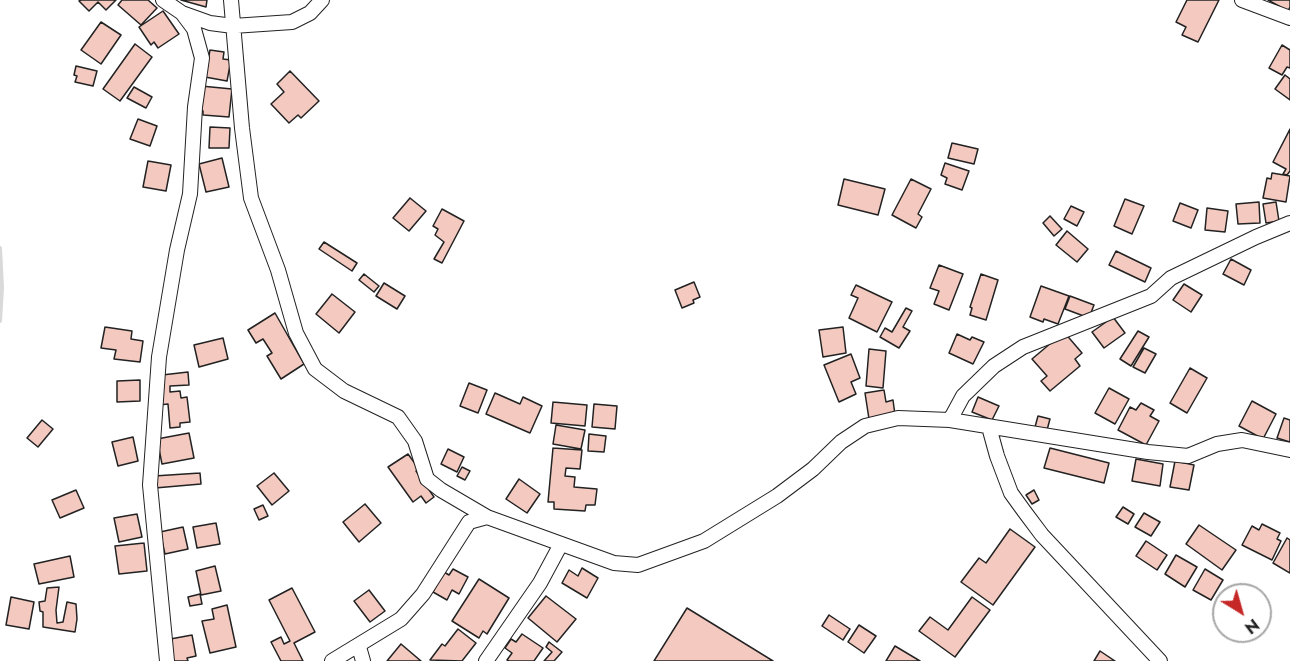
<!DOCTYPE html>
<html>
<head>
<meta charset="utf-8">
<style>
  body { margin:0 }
  #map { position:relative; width:1290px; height:661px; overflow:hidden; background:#fff; font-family:Jost,sans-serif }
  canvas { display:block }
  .north { position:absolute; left:1212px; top:583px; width:60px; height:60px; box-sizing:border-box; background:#fff; border:2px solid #a7a7a7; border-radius:50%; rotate:143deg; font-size:16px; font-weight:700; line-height:24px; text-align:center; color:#222 }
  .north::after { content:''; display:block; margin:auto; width:21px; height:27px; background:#c62828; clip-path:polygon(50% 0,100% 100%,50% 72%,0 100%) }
</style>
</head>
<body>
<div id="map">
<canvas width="1290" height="661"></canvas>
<div class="north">N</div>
</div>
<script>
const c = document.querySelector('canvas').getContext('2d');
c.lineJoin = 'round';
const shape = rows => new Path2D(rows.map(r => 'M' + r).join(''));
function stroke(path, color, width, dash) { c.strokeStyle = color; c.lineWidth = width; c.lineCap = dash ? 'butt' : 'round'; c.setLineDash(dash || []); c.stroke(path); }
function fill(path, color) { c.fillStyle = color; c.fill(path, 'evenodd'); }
stroke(shape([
  [0,248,2,288,0,321]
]), '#d9d9d9', 4);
const building = shape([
  [81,0,116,0,106,10,98,2,89,11,79,1,81,0],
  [122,0,148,0,157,8,141,25,118,5,122,0],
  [181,0,207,0,206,7,181,0],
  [1187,0,1219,0,1198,42,1182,35,1186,27,1176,22,1187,0],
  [1268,0,1290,0,1290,7,1288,11,1268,0],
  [163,11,179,34,158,48,154,42,151,45,139,27,163,11],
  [101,22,121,35,101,64,81,50,101,22],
  [135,44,152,57,120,101,103,89,135,44],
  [1282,45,1290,50,1290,68,1287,67,1282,75,1269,68,1282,45],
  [210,50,224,52,223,59,231,60,227,81,205,77,210,50],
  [76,66,97,71,93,86,75,82,77,76,74,75,76,66],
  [290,71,319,101,301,118,298,115,289,123,271,104,284,92,277,84,290,71],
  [1285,75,1290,79,1290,100,1275,89,1285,75],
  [201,86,232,89,229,117,203,115,203,111,199,110,201,86],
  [134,87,152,97,146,108,127,98,134,87],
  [138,119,157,126,150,146,130,139,138,119],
  [210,127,230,128,229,148,209,148,210,127],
  [1290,129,1290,171,1287,175,1283,174,1286,169,1273,162,1290,129],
  [952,143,978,149,974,164,948,158,952,143],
  [222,158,229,187,206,192,199,164,222,158],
  [148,161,171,165,166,191,143,187,148,161],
  [945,163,969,171,962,190,945,184,947,178,941,175,945,163],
  [1272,173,1290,176,1286,202,1263,198,1267,178,1271,179,1272,173],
  [844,179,885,189,878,215,838,205,844,179],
  [911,179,931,189,918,214,922,217,916,228,892,215,911,179],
  [410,198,426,211,409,231,393,218,410,198],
  [1125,199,1144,206,1132,234,1114,226,1125,199],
  [1259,202,1260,223,1238,224,1236,204,1259,202],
  [1276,202,1279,221,1266,223,1263,204,1276,202],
  [1180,203,1198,210,1191,228,1173,221,1180,203],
  [1071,206,1084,212,1077,226,1064,219,1071,206],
  [1207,208,1228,211,1225,232,1205,230,1207,208],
  [442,209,464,221,442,263,434,259,444,242,435,235,438,229,433,226,442,209],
  [1050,216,1062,229,1054,236,1043,223,1050,216],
  [1067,231,1088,249,1077,262,1056,245,1067,231],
  [324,242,357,263,352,271,319,249,324,242],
  [1116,251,1151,268,1145,282,1109,265,1116,251],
  [1231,259,1251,270,1244,285,1223,274,1231,259],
  [939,265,963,274,949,310,934,304,939,291,930,288,939,265],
  [364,274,379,286,374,292,359,280,364,274],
  [981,274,998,280,986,320,970,315,972,308,970,307,981,274],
  [694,282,700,297,693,300,694,303,682,308,675,290,694,282],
  [384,283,405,296,397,309,376,296,384,283],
  [1184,284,1202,295,1191,312,1173,300,1184,284],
  [856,285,892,302,877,332,849,318,858,298,851,295,856,285],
  [1041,286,1069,296,1058,324,1044,319,1043,322,1030,317,1041,286],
  [332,294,355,312,339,333,316,314,332,294],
  [1070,296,1094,305,1089,318,1065,309,1070,296],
  [906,308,912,311,903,327,910,331,899,348,880,337,885,328,892,332,906,308],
  [275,313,304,364,281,379,267,356,272,353,263,339,256,343,248,330,275,313],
  [1113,317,1125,333,1104,348,1092,332,1113,317],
  [105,327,132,331,131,339,143,341,140,362,114,359,116,350,101,348,105,327],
  [843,327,846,353,823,357,819,330,843,327],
  [1138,331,1149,337,1131,366,1120,359,1138,331],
  [1064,332,1082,353,1075,359,1080,366,1050,391,1041,381,1047,376,1032,359,1064,332],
  [957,334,970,340,972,337,984,342,973,364,949,353,957,334],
  [223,338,228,359,199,367,194,345,223,338],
  [1144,348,1156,354,1145,373,1133,367,1144,348],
  [869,349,886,351,883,388,866,386,869,349],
  [851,354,860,378,851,382,856,394,839,402,824,365,851,354],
  [1190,368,1207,378,1187,413,1170,403,1190,368],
  [188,372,189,385,170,386,170,392,180,391,181,398,187,397,190,422,180,423,180,427,170,428,168,404,159,405,158,394,163,394,162,375,188,372],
  [140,380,140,401,117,402,117,381,140,380],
  [469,383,487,390,478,413,460,406,469,383],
  [1109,388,1129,399,1115,424,1095,413,1109,388],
  [884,390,886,402,893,400,895,415,869,419,865,393,884,390],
  [495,393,520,404,523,397,542,406,530,433,486,414,495,393],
  [978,397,999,406,992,420,972,412,978,397],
  [1252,401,1276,414,1263,439,1239,426,1252,401],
  [553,402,587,405,585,426,551,423,553,402],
  [1141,403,1154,410,1150,416,1159,421,1146,445,1118,430,1130,407,1136,410,1141,403],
  [594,404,617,406,615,429,592,427,594,404],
  [1038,416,1050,419,1047,430,1035,427,1038,416],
  [1284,418,1290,420,1290,442,1277,438,1284,418],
  [42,420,53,429,38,447,27,438,42,420],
  [556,425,585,430,581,449,553,444,556,425],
  [189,433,194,458,162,464,157,439,189,433],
  [589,434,606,436,604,452,588,451,589,434],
  [133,437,138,461,118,466,112,442,133,437],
  [553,448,582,450,580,469,566,468,565,476,575,477,574,487,597,489,595,505,586,505,585,511,554,509,554,502,548,502,553,448],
  [1050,448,1109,463,1104,483,1044,468,1050,448],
  [448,449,464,457,457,472,441,464,448,449],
  [408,454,419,469,416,471,434,497,426,503,421,496,413,502,388,467,408,454],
  [1136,459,1163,464,1160,486,1132,481,1136,459],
  [1175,461,1194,465,1189,490,1170,487,1175,461],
  [462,467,470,471,465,480,457,476,462,467],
  [200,473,201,484,155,488,154,476,200,473],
  [274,473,289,491,272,505,257,486,274,473],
  [519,479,540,494,527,513,506,499,519,479],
  [76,490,84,508,60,518,52,500,76,490],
  [1034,490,1039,500,1032,504,1026,495,1034,490],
  [365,504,381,523,359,542,343,522,365,504],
  [263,505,268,516,259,520,254,509,263,505],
  [1123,507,1134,514,1128,524,1116,517,1123,507],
  [1144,513,1160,522,1151,536,1135,527,1144,513],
  [137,514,142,537,119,542,114,518,137,514],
  [216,523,220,544,197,548,193,527,216,523],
  [1262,524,1280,533,1277,539,1281,541,1272,560,1242,545,1252,526,1259,530,1262,524],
  [1199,525,1236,550,1222,570,1186,544,1199,525],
  [183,527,188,549,165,554,160,532,183,527],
  [1010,529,1035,547,993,605,961,582,979,558,986,563,1010,529],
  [1287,538,1290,540,1290,573,1273,563,1287,538],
  [1146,541,1167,555,1157,570,1136,556,1146,541],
  [144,543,147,571,119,574,115,546,144,543],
  [1176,555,1197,567,1185,587,1165,574,1176,555],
  [70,556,74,577,39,584,34,564,70,556],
  [215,566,221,591,201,595,196,571,215,566],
  [582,568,598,578,587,598,562,583,569,570,578,576,582,568],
  [453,569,468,577,459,594,452,590,447,600,433,592,444,572,449,575,453,569],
  [1205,569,1223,580,1211,600,1193,590,1205,569],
  [479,579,509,598,487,634,483,631,479,638,452,621,479,579],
  [59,587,56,610,57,623,63,622,67,602,76,604,77,619,75,632,43,627,43,612,40,611,39,602,45,601,47,588,59,587],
  [292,588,315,632,294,643,303,661,281,661,271,642,281,637,284,644,290,641,269,600,292,588],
  [369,590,385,611,370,622,354,601,369,590],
  [200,594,202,604,190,606,188,597,200,594],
  [546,596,576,619,557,642,528,618,546,596],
  [11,597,34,602,29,629,6,625,11,597],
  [972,597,990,610,955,657,919,631,930,617,948,630,972,597],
  [227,605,236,647,210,653,202,621,214,619,212,609,227,605],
  [687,608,773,661,654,661,687,608],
  [829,615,850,629,843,640,822,626,829,615],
  [859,625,876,636,864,653,848,642,859,625],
  [458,629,476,643,462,661,430,660,442,644,445,646,458,629],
  [522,634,543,648,534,661,509,661,507,660,512,653,505,648,511,639,516,642,522,634],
  [192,635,196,656,187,658,188,661,169,661,165,640,192,635],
  [549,642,562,652,554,661,544,661,552,652,546,647,549,642],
  [401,644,421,661,387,661,401,644],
  [895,646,920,661,886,661,895,646],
  [1100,651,1115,661,1094,661,1100,651]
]);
fill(building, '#f3c9c0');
stroke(building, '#222', 1.5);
const minor = shape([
  [163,0,182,13,210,23,233,26,292,22,310,13,322,0],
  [231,0,242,128,251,198,278,270,296,333,315,369,344,391,398,417,415,441,427,479,441,490,487,517],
  [1242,0,1290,18],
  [950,420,963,396,994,366,1023,347,1151,296,1171,278,1256,237,1290,223],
  [989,427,997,456,1011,493,1024,511,1042,535,1160,661],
  [359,647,363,661],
  [167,661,150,485,159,357,177,250,190,194,195,107,202,58,194,29,182,13],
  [332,661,401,619,423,594,469,522,487,517,614,563,638,565,704,541,777,496,813,469,841,442,865,426,898,418,950,420,1148,452,1188,456,1217,444,1242,440,1290,450],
  [486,661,540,583,561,544]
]);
stroke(minor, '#222', 16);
stroke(minor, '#fff', 14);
</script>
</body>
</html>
